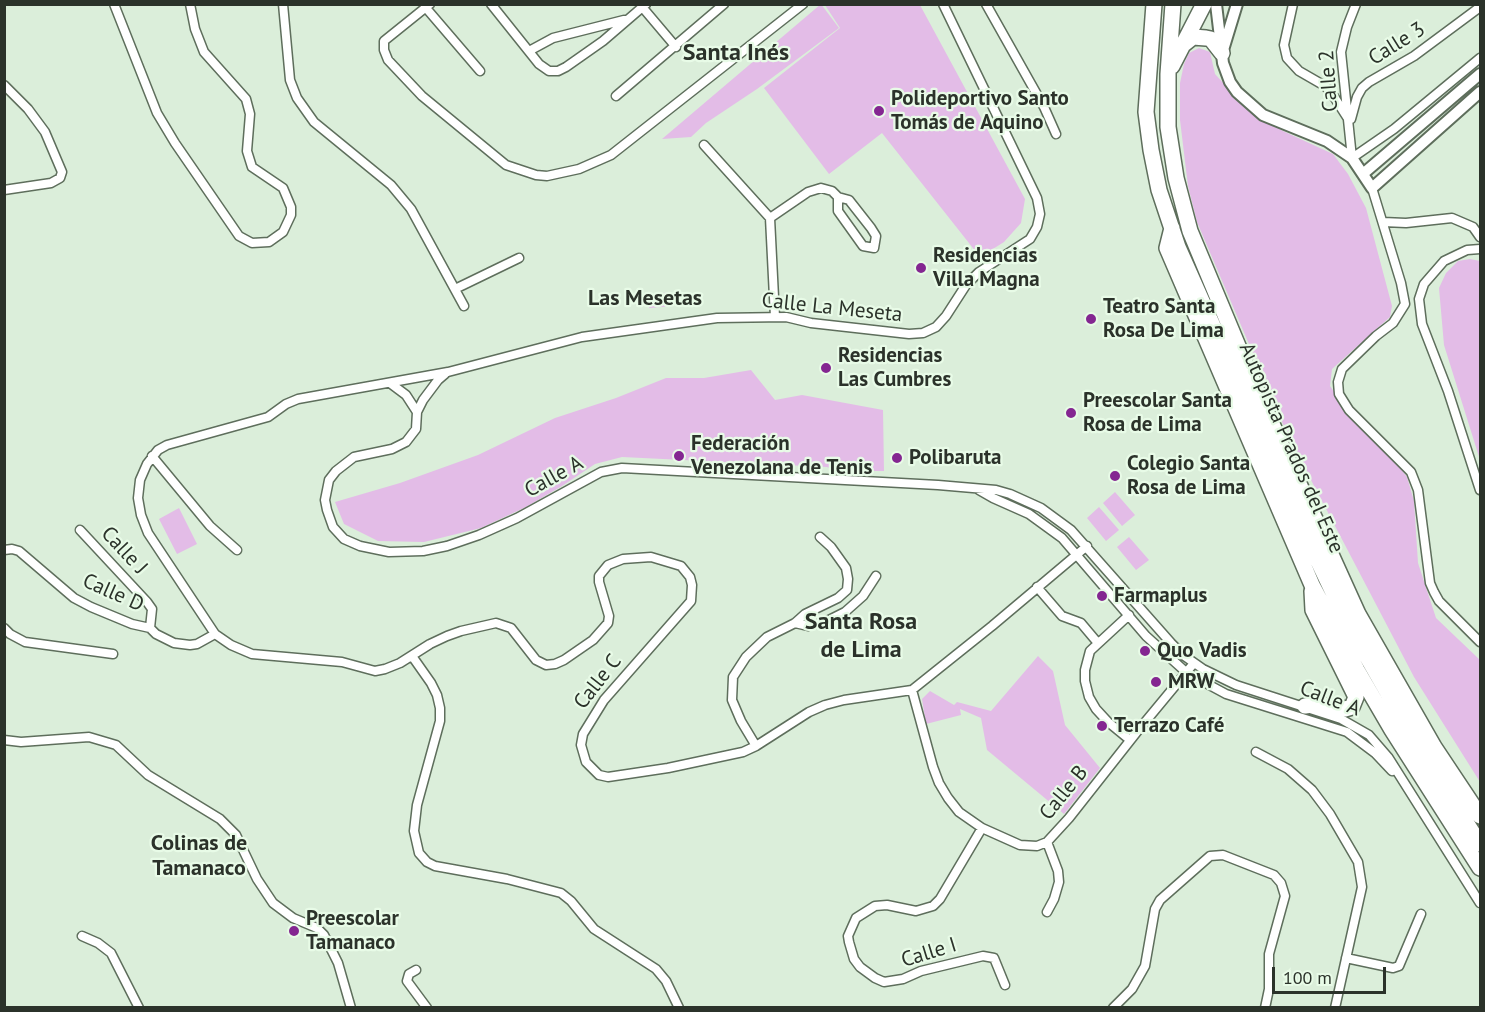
<!DOCTYPE html>
<html>
<head>
<meta charset="utf-8">
<style>
  body { margin:0 }
  #map { position:relative; width:1485px; height:1012px; overflow:hidden; background:#dbeeda; font-family:"PT Sans",sans-serif }
  canvas { display:block }
  .frame { position:absolute; inset:0; border:6px solid #2b322a; pointer-events:none }
  .scale { position:absolute; left:1272px; top:967px; width:114px; height:27px; box-sizing:border-box; border:3px solid #2b322a; border-top:0; padding-left:8px; font-size:18px; line-height:21px; white-space:nowrap; color:#2b322a; -webkit-text-stroke:4px #e8fbe7; paint-order:stroke }
</style>
</head>
<body>
<div id="map">
<canvas width="1485" height="1012"></canvas>
<div class="frame"></div>
<div class="scale">100 m</div>
</div>
<script>
const c = document.querySelector('canvas').getContext('2d');
c.lineJoin = 'round';
function fill(path, color) { c.fillStyle = color; c.fill(path, 'evenodd'); }
const shape = rows => new Path2D(rows.map(r => 'M' + r).join(''));
function stroke(path, color, width, dash) { c.strokeStyle = color; c.lineWidth = width; c.lineCap = dash ? 'butt' : 'round'; c.setLineDash(dash || []); c.stroke(path); }
function label(font, color, halo, rows, align = 'center') {
  c.font = font + ' "PT Sans",sans-serif'; c.lineWidth = 4.5; c.setLineDash([]); c.textBaseline = 'middle'; c.strokeStyle = halo; c.fillStyle = color; for (const [text, x, y, turn = 0] of rows) {
    c.save(); c.translate(x, y); c.rotate((+turn || 0) * Math.PI / 180); c.textAlign = isNaN(turn) ? turn : align; if (halo) c.strokeText(text, 0, 0); c.fillText(text, 0, 0); c.restore();
  }
}
fill(shape([
  [821,4,839,28,757,89,706,123,691,137,662,139],
  [825,5,920,5,1025,199,1021,223,1004,242,980,257,882,133,829,174,764,88,840,28],
  [1199,48,1210,52,1215,74,1250,112,1283,131,1333,154,1348,174,1366,208,1392,306,1390,317,1332,369,1330,386,1348,412,1381,443,1407,477,1414,501,1418,563,1436,618,1480,660,1480,782,1414,677,1289,438,1197,222,1188,186,1180,120,1180,83,1184,64,1189,53],
  [1470,259,1480,261,1480,460,1444,345,1439,288,1446,273,1458,261],
  [671,292,673,306,649,308,647,295],
  [751,370,775,400,802,395,883,410,884,471,836,471,827,467,622,457,595,464,562,486,526,507,481,528,424,542,378,541,344,524,335,502,400,483,478,455,555,418,616,398,666,378,704,378],
  [1115,492,1135,515,1122,526,1103,503],
  [1099,507,1119,530,1106,541,1087,518],
  [179,508,197,544,177,554,159,519],
  [1129,537,1149,560,1136,570,1117,547],
  [1038,656,1053,671,1065,725,1100,768,1064,814,987,750,981,718,960,709,961,715,926,724,922,699,930,691,954,705,957,702,991,711]
]), '#e3bce7');
const minor = shape([
  [114,4,157,113,175,143,239,236,252,243,269,242,283,232,291,215,291,207,283,188,252,167,247,151,250,114,246,99,204,52,195,29,190,4],
  [283,4,290,80,297,98,314,122,391,185,411,209,464,306],
  [430,4,384,41,384,50,388,60,422,96,506,165,536,175,547,176,579,169,611,155,803,4],
  [491,4,539,64,549,71,558,71,566,67,603,41,646,4],
  [943,4,1037,198,1040,214,1037,227,1030,239,979,272,966,285,946,316,936,327,923,333,909,334,811,323,786,317,717,318,582,337,448,372,298,399,286,404,268,417,167,445,158,450,147,464,140,480,138,498,141,515,148,533,215,634,231,645,252,654,342,662,375,671,385,669,400,663,430,644,447,636,461,631,496,623,511,628,536,660,546,665,555,664,564,660,593,640,608,623,609,616,599,582,599,576,608,565,623,559,651,557,681,566,690,577,692,585,691,601,604,700,583,734,581,745,586,762,599,775,608,777,668,768,743,752,756,746,809,712,825,705,844,700,912,690,992,626,1087,546],
  [986,4,1044,107,1056,134],
  [1293,4,1284,45,1287,58,1299,71,1325,86,1331,92,1347,117],
  [1356,4,1347,27,1341,52,1352,158,1394,129,1480,58],
  [426,8,480,71],
  [643,8,676,47],
  [529,51,553,38,624,20],
  [4,85,28,109,45,132,62,172,60,178,51,183,4,190],
  [616,96,724,4],
  [1351,119,1357,97,1362,88,1369,82,1414,56,1480,7],
  [704,145,770,218],
  [1372,188,1401,283,1405,304,1393,323,1376,336,1342,369,1338,382,1339,394,1349,410,1411,472,1418,490,1430,583,1434,592,1439,601,1480,642],
  [770,218,808,192,821,188,832,191,838,197,849,200,871,228,876,236,874,248,863,246,838,211,838,197],
  [770,218,775,317],
  [1383,222,1406,223,1452,218,1473,227,1480,237],
  [1480,249,1467,250,1444,261,1424,284,1419,299,1422,324,1448,391,1480,490],
  [455,289,519,258],
  [445,374,438,380,423,400,417,412,416,429,406,442,392,449,354,457,336,471,329,480,325,500,327,510,333,527,344,539,360,546,389,552,423,551,447,546,479,535,517,518,601,472,622,468,938,485,996,490,1010,494,1041,508,1071,530,1171,643,1183,655,1203,669,1236,685,1341,719,1369,735,1388,757,1480,903],
  [390,383,406,395,417,412],
  [152,456,210,526,237,550],
  [979,490,993,498,1029,514,1062,538,1146,636,1187,673,1226,694,1347,732,1375,753,1392,771],
  [80,530,147,602,152,609,150,628],
  [4,550,12,549,19,551,74,598,91,607,132,624,150,628,156,634,174,643,190,645,197,644,215,634],
  [1037,587,1062,616,1081,623,1097,642],
  [1129,615,1090,651,1085,670,1085,681,1089,697,1096,709,1108,722,1130,740],
  [795,623,808,626,829,620,845,612,863,596,876,576],
  [4,628,10,634,25,642,113,654],
  [412,656,431,683,437,695,440,708,440,721,417,805,414,831,419,853,427,862,435,866,507,879,561,893,571,901,594,929,656,969,666,981,679,1008],
  [912,690,933,767,939,783,948,798,959,812,982,828,1020,845,1037,846,1047,842,1069,818,1136,733,1194,663],
  [4,740,21,742,89,737,116,745,148,775,220,819,236,835,257,879,273,903,293,918,317,928,324,935,338,963,351,1008],
  [756,746,741,721,732,700,733,677,746,657,767,637,795,623,805,614,838,598,847,590,848,579,846,568,831,547,820,537],
  [1256,752,1288,769,1312,790,1330,814,1358,862,1362,887,1335,1008],
  [982,828,940,899,933,906,916,911,887,905,875,906,856,918,848,936,849,942,854,959,860,967,875,978,884,982,903,979,921,971,983,956,994,958,1005,985],
  [1047,912,1054,899,1059,882,1058,871,1047,842],
  [82,936,98,943,111,953,139,1008],
  [1346,958,1393,968,1399,966,1421,914],
  [416,970,409,974,407,981,427,1008],
  [1113,1008,1132,989,1145,966,1155,909,1160,900,1210,856,1223,855,1274,875,1281,883,1285,896,1269,954,1269,989,1265,1008]
]);
const tertiary = shape([
  [1216,4,1223,63,1230,82,1237,92,1263,115,1327,141,1352,158,1372,188,1480,92],
  [1223,50,1237,4],
  [1364,173,1480,74]
]);
const motorway = shape([
  [1154,4,1146,112,1151,150,1159,190,1178,247,1309,542,1347,622,1424,756,1480,844],
  [1173,4,1168,74,1168,127,1176,178,1190,231,1253,382,1358,614,1434,747,1480,816],
  [1183,45,1193,37,1206,38,1211,39,1222,53],
  [1172,66,1204,4],
  [1172,228,1167,248,1312,585,1357,670,1392,730,1480,868],
  [1305,706,1319,704,1345,709,1352,707,1356,697,1313,610,1312,591]
]);
stroke(minor, '#5e6e5c', 11);
stroke(tertiary, '#5e6e5c', 14);
stroke(motorway, '#5e6e5c', 18);
stroke(minor, '#fff', 8);
stroke(tertiary, '#fff', 10);
stroke(motorway, '#fff', 15);
for (const [x, y, r, color] of [
  [879,111,6,"#842691"],
  [921,268,6,"#842691"],
  [1091,319,6,"#842691"],
  [826,368,6,"#842691"],
  [1071,413,6,"#842691"],
  [679,456,6,"#842691"],
  [897,458,6,"#842691"],
  [1115,476,6,"#842691"],
  [1102,596,6,"#842691"],
  [1145,651,6,"#842691"],
  [1156,682,6,"#842691"],
  [1102,726,6,"#842691"],
  [294,931,6,"#842691"]
]) { const dot = new Path2D(); dot.arc(x, y, r, 0, 2 * Math.PI); c.fillStyle = color; c.fill(dot); stroke(dot, '#e8fbe7', 2); }
label('21px', '#2b322a', '#e8fbe7', [
  ["Calle 3",1397,44,-32],
  ["Calle 2",1329,81,-94],
  ["Calle La Meseta",832,308,6],
  ["Autopista Prados del Este",1291,448,66],
  ["Calle A",554,477,-29],
  ["Calle J",124,551,47],
  ["Calle D",113,593,24],
  ["Calle C",598,682,-52],
  ["Calle A",1330,699,21],
  ["Calle B",1064,793,-51],
  ["Calle I",929,953,-17]
]);
label('bold 21px', '#2b322a', '#e8fbe7', [
  ["Polideportivo Santo",891,99],
  ["Tomás de Aquino",891,123],
  ["Residencias",933,256],
  ["Villa Magna",933,280],
  ["Teatro Santa",1103,307],
  ["Rosa De Lima",1103,331],
  ["Residencias",838,356],
  ["Las Cumbres",838,380],
  ["Preescolar Santa",1083,401],
  ["Rosa de Lima",1083,425],
  ["Federación",691,444],
  ["Venezolana de Tenis",691,468],
  ["Polibaruta",909,458],
  ["Colegio Santa",1127,464],
  ["Rosa de Lima",1127,488],
  ["Farmaplus",1114,596],
  ["Quo Vadis",1157,651],
  ["MRW",1168,682],
  ["Terrazo Café",1114,726],
  ["Preescolar",306,919],
  ["Tamanaco",306,943]
], 'left');
label('bold 22px', '#2b322a', '#e8fbe7', [
  ["Las Mesetas",645,299],
  ["Colinas de",199,844],
  ["Tamanaco",199,869]
]);
label('bold 24px', '#2b322a', '#e8fbe7', [
  ["Santa Inés",736,53],
  ["Santa Rosa",861,622],
  ["de Lima",861,650]
]);
</script>
</body>
</html>
